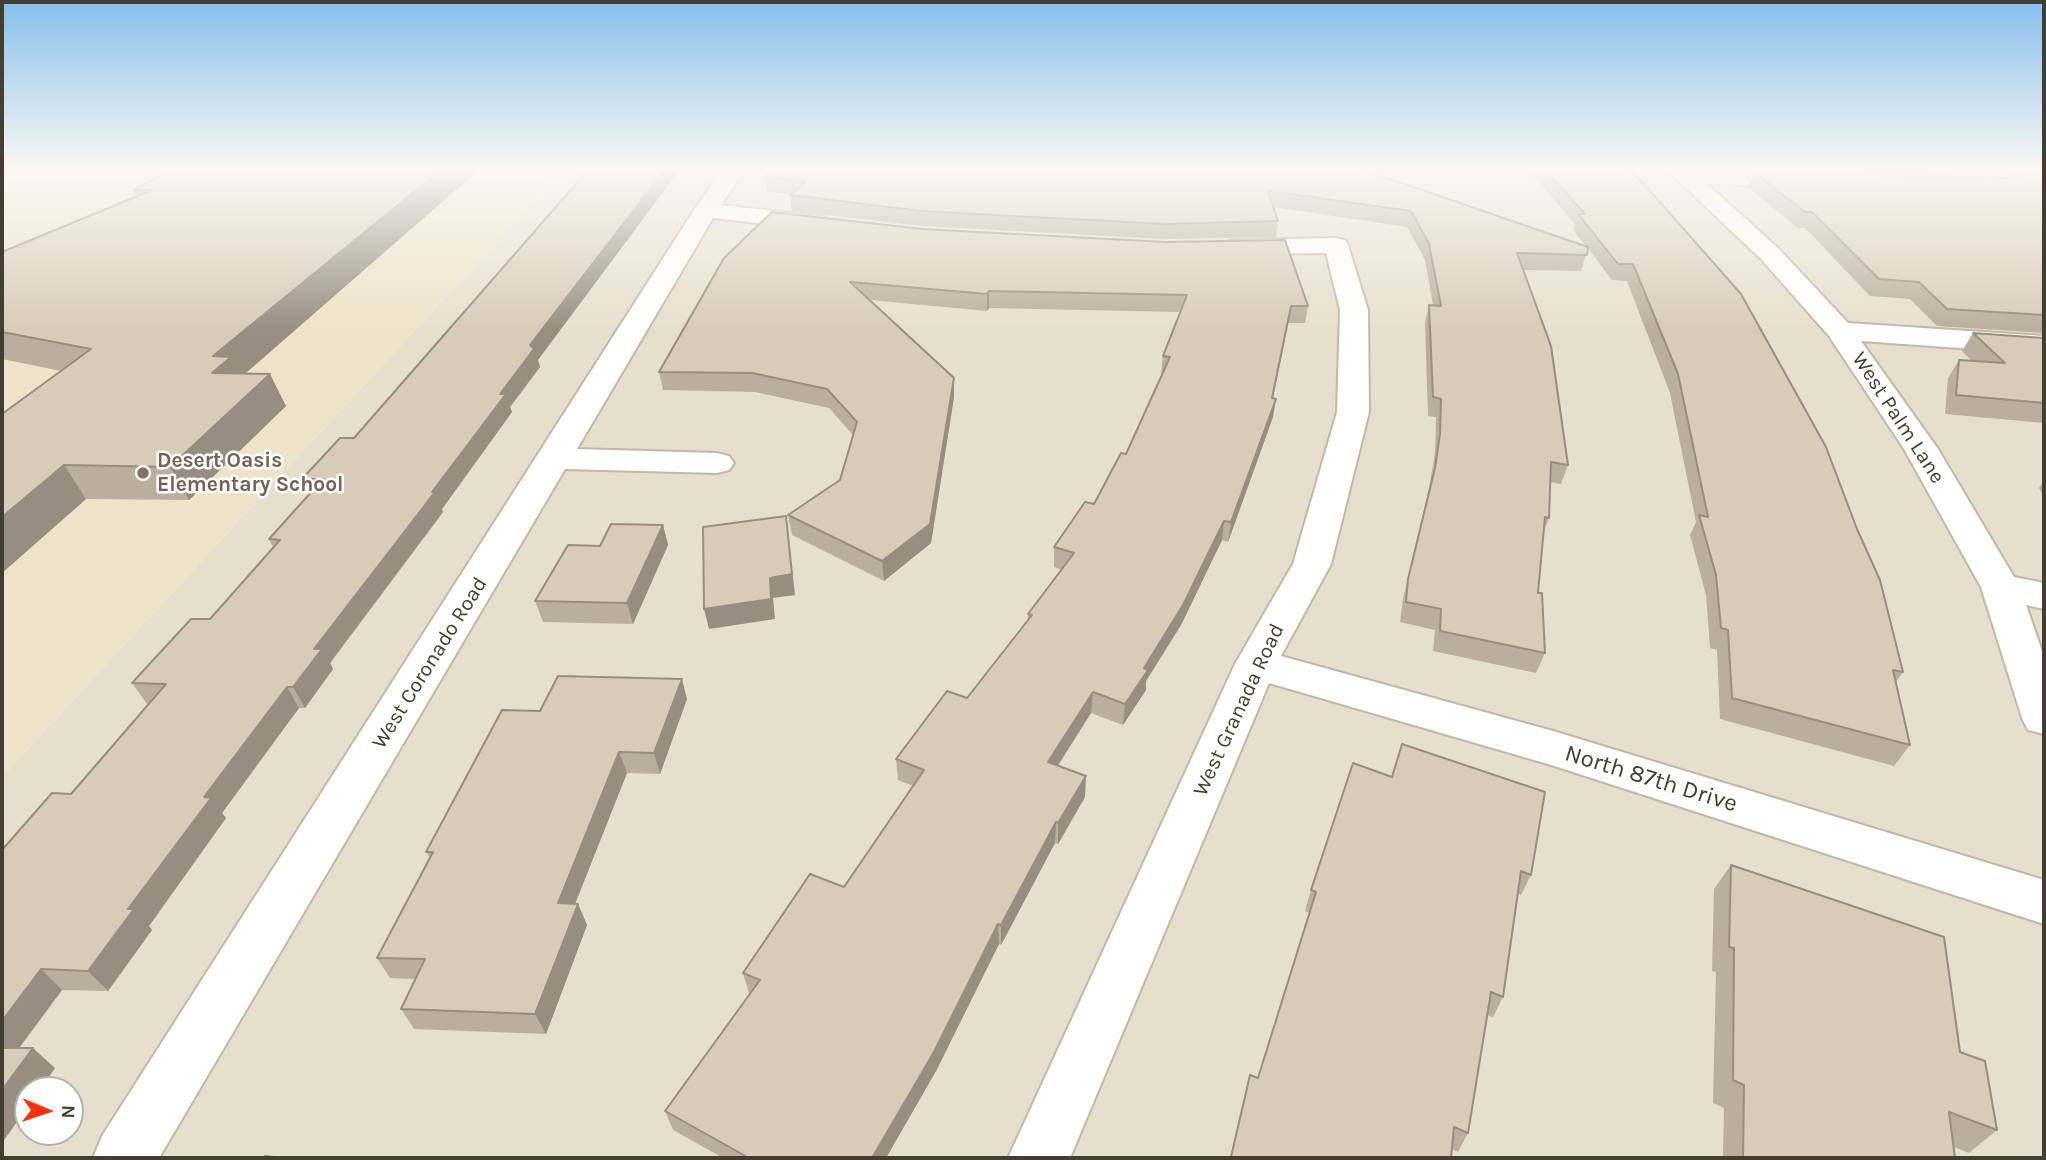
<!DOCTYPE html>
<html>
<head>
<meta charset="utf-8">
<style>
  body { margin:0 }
  #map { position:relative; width:2046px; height:1160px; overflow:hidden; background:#f3ede1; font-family:Karla,sans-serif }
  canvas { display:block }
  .frame { position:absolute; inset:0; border:4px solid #443d31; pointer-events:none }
  .north { position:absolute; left:14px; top:1076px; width:70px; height:70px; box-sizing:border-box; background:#fff; border:2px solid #b4b1ad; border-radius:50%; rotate:92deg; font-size:19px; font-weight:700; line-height:28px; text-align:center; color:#443d31 }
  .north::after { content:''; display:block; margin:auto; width:24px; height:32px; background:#ff2e0b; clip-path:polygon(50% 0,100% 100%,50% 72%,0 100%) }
</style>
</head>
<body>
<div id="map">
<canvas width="2046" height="1160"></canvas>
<div class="frame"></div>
<div class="north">N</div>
</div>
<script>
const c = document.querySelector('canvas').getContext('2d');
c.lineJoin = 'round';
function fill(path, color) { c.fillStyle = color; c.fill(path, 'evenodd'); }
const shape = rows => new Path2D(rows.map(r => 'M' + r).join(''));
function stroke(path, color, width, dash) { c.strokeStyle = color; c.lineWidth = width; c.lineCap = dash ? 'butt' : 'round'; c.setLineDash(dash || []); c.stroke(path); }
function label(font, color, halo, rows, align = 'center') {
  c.font = font + ' Karla,sans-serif'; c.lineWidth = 5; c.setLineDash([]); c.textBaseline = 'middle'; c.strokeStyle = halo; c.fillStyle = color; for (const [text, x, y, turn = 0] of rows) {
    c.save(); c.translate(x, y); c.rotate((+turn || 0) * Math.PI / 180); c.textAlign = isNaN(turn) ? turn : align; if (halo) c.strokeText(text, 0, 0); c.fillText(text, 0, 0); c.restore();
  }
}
fill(shape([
  [565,168,2044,168,2044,1158,2,1158,2,777],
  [28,1090,70,1090,70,1132,28,1132]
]), '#e7dfce');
fill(shape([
  [2,168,565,168,2,777]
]), '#eee3c8');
const minor = shape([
  [724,168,746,168,721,205,818,216,826,218,830,223,826,228,818,230,713,218,577,449,717,453,729,456,734,463,729,470,717,473,565,469,159,1158,93,1158,102,1136,694,210,724,168],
  [1665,168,1813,174,1816,179,1813,184,1805,186,1707,184,1779,249,1848,323,2044,336,2044,354,1861,341,1938,449,2014,577,2044,583,2044,609,2026,605,2044,657,2044,734,2028,730,2022,718,1981,587,1904,449,1829,336,1761,259,1665,168],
  [1336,238,1345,240,1348,245,1368,310,1369,412,1331,564,1281,656,1553,731,2044,880,2044,924,1548,764,1269,683,1070,1158,1008,1158,1235,664,1293,564,1337,412,1340,310,1326,253,1234,254,1225,252,1222,247,1225,242,1234,240,1336,238]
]);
stroke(minor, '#c1b8a5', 4);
fill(minor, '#fff');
fill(shape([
  [481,168,245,374,286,406,189,500,86,499,2,573,2,414,61,371,2,359,2,252,138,196,134,190],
  [1358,168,1586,246,1573,230,1575,224,1527,168,1628,168,1903,672,1896,682,1910,745,1894,766,1720,719,1717,650,1710,648,1706,595,1690,535,1696,522,1670,393,1627,281,1612,280,1588,248,1581,271,1523,270,1568,465,1561,484,1550,482,1549,518,1543,534,1538,593,1545,653,1536,673,1433,651,1435,630,1400,622,1403,599,1429,488,1435,453,1436,417,1428,416,1425,322,1429,305,1433,305,1425,260,1407,227,1273,207,1278,221,1276,237,1164,239,923,226,792,211,790,195,791,194,767,191,764,176],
  [1784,168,2044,168,2044,333,1937,326,1910,299,1870,296,1805,228,1798,228,1748,187,1754,172,2012,177,2002,173],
  [772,212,1308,306,1305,323,1288,323,1273,398,1273,417,1228,542,1222,540,1181,625,1146,681,1146,690,1123,725,1091,713,1058,766,1085,797,1058,844,1055,843,1001,945,999,944,936,1071,886,1158,723,1158,673,1130,665,1111,750,994,749,993,743,973,844,887,913,786,898,780,896,759,967,698,1028,620,1028,614,1062,570,1054,567,1054,547,1094,504,1126,454,1162,375,1161,374,1163,356,1180,312,989,308,987,311,870,300,954,378,954,397,931,543,884,581,792,535,788,515,840,480,853,435,829,408,755,392,663,390,659,372],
  [1973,333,2044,338,2044,423,1945,414,1948,378,1959,360,1972,361,1962,351],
  [538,360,540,367,510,407,512,412,442,509,443,512,330,663,333,669,305,708,299,708,222,813,226,818,149,926,152,930,108,991,62,990,19,1048,55,1068,28,1090,28,1106,2,1143,2,850,71,794,149,704,147,704,132,683,210,619,273,547,269,539,309,494,302,479,354,438],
  [2044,481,2044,497,2039,488],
  [663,525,668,545,633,624,543,622,535,601,600,546],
  [687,699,660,774,627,773,575,904,578,904,587,925,546,1034,414,1029,401,1009,416,979,390,978,377,958,430,858,426,852,540,711],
  [1353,763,1531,875,1521,895,1518,894,1503,997,1493,1017,1487,1015,1468,1133,1458,1152,1452,1149,1451,1158,1230,1158,1250,1075,1258,1078,1309,913,1305,911,1311,890],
  [1731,865,1960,1052,1997,1130,1969,1153,1954,1147,1955,1158,1723,1158,1724,1108,1713,1103,1716,972,1712,971,1714,889]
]), '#baaf9e');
fill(shape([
  [443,168,481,168,241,377,212,373,213,356],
  [666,168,681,168,538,360,540,367,510,407,512,412,442,509,443,512,330,663,333,669,305,708,293,687,314,649,500,394,530,345],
  [989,291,989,308,987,311,987,294],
  [1291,306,1288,323,1269,417,1272,398],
  [270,374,286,406,189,500,170,467],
  [954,378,954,397,931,543,884,581,882,561],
  [1276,399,1273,417,1228,542,1231,522],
  [64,465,86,499,2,573,2,517],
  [786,516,795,595,773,598,775,619,709,629,704,609,770,578],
  [1224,521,1222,540,1181,625,1146,681,1146,690,1123,725,1125,704],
  [663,525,668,545,633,624,627,603],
  [682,679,687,699,660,774,654,753],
  [287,687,299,708,222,813,226,818,149,926,152,930,108,991,88,971,128,909,204,797],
  [1093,692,1091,713,1047,782,1048,762],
  [619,752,627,773,567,924,558,903],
  [1086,776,1085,797,1058,844,1058,823],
  [1056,822,1055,843,1001,945,1001,925],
  [578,904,587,925,546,1034,535,1014],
  [998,924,999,944,936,1071,886,1158,872,1158],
  [41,969,62,990,5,1067,2,1064,2,1021],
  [33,1048,55,1068,40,1090,28,1090,28,1106,2,1143,2,1090]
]), '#978e81');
const building = shape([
  [172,168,443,168,213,356,231,357,212,373,270,374,170,467,64,465,2,517,2,414,91,349,2,332,2,252,152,190,134,190,172,168],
  [590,168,666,168,530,345,534,349,500,394,506,394,432,492,435,492,314,649,322,649,293,687,287,687,204,797,211,798,128,909,134,909,88,971,41,969,2,1021,2,850,52,793,71,794,166,684,132,683,191,619,210,619,280,540,269,539,323,479,302,479,340,438,354,438,590,168],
  [776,168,1358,168,1588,247,1587,255,1517,253,1551,346,1568,465,1551,462,1549,518,1545,517,1538,593,1542,593,1545,653,1440,631,1441,609,1406,602,1408,579,1435,468,1440,434,1441,399,1433,397,1429,305,1441,306,1429,244,1411,211,1268,191,1278,221,1165,224,922,211,790,195,805,182,764,176,776,168],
  [1544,168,1628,168,1644,184,1741,294,1826,447,1857,529,1880,580,1903,672,1893,670,1910,745,1732,698,1728,630,1721,628,1716,575,1699,515,1708,517,1678,374,1633,264,1618,264,1578,214,1585,214,1544,168],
  [2023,168,2044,168,2044,315,1947,309,1919,282,1879,279,1812,212,1805,212,1754,172,2011,178,2021,174,2023,168],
  [772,212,922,229,1165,242,1285,240,1308,306,1291,306,1272,398,1276,399,1231,522,1224,521,1183,605,1144,668,1148,670,1125,704,1093,692,1048,762,1086,776,1058,823,1056,822,1001,925,998,924,934,1052,872,1158,749,1158,665,1111,760,980,743,973,810,874,844,887,924,770,896,759,947,691,967,698,1032,615,1028,614,1074,553,1054,547,1085,502,1094,504,1121,453,1126,454,1170,357,1163,356,1187,295,989,291,987,294,850,282,954,378,930,524,882,561,788,515,840,480,857,422,827,389,752,373,659,372,724,258,772,212],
  [1973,333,2044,338,2044,403,1956,395,1959,360,2005,363,1973,333],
  [786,516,792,574,770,578,771,599,704,609,703,527,786,516],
  [611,524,663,525,627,603,535,601,568,545,600,546,611,524],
  [558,676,682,679,654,753,619,752,558,903,578,904,535,1014,401,1009,425,959,377,958,433,852,426,852,502,710,540,711,558,676],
  [1402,744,1545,792,1531,875,1521,871,1503,997,1491,992,1468,1133,1454,1127,1451,1158,1234,1158,1231,1157,1250,1075,1258,1078,1316,892,1311,890,1353,763,1392,777,1402,744],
  [1731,865,1944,937,1960,1052,1985,1061,1997,1130,1949,1112,1955,1158,1743,1158,1744,1085,1733,1080,1734,948,1729,947,1731,865],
  [2,1048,33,1048,2,1090,2,1048],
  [265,1156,283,1158,263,1158,265,1156]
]);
fill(building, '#d8cbb8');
stroke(building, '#978e81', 2);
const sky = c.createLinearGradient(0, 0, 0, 331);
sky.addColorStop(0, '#86bfee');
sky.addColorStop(0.51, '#faf7f2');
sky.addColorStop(1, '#faf7f200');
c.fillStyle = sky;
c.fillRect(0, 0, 2046, 331);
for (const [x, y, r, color] of [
  [143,473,7,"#8d6e63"]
]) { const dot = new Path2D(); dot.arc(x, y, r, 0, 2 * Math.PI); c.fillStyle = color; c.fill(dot); stroke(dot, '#fff', 2.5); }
label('21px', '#443d31', '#fff', [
  ["West Palm Lane",1898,418,57],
  ["West Coronado Road",430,663,-58],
  ["West Granada Road",1239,710,-65]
]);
label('bold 21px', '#785e54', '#fff', [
  ["Desert Oasis",157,461],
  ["Elementary School",157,485]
], 'left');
label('24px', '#443d31', '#fff', [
  ["North 87th Drive",1651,779,17]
]);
</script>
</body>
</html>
